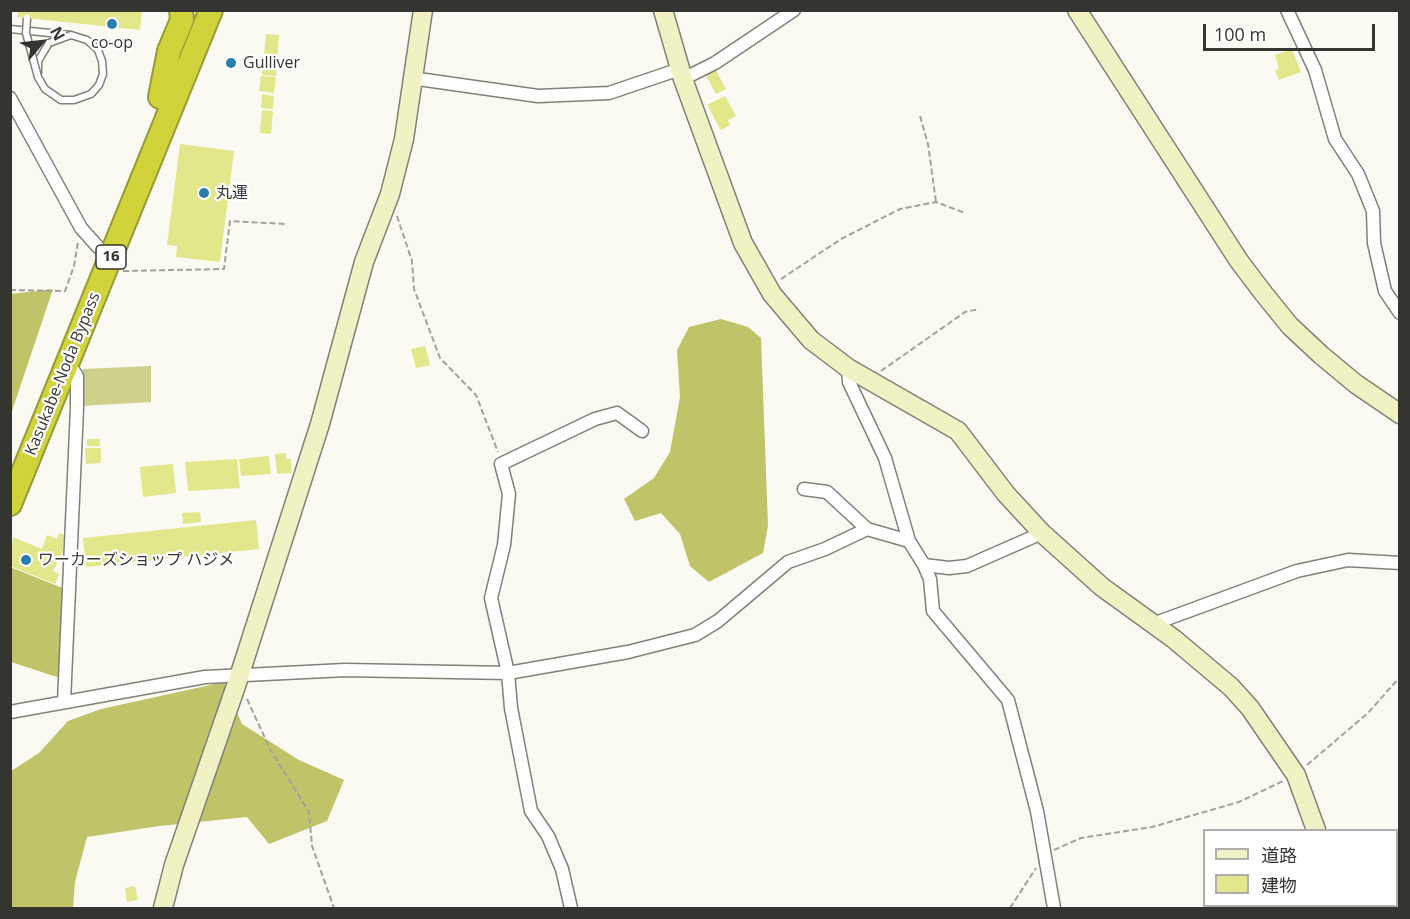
<!DOCTYPE html>
<html>
<head>
<meta charset="utf-8">
<style>
  body { margin:0 }
  #map { position:relative; width:1410px; height:919px; overflow:hidden; background:#fafaf2; font-family:"Open Sans","Noto Sans JP",sans-serif }
  canvas { display:block }
  .frame { position:absolute; inset:0; border:12px solid #343531; pointer-events:none }
  .legend { position:absolute; left:1203px; top:829px; width:195px; height:78px; box-sizing:border-box; background:#fff; border:2px solid #aeaead; margin:0; padding:8px 10px; list-style:none; font-size:18px; color:#343531 }
  .legend li { display:flex; align-items:center; gap:12px; height:30px }
  .legend b { width:30px; border:2px solid #aeaead }
  .north { position:absolute; left:12px; top:12px; width:60px; height:60px; -webkit-text-stroke:4px #fff; paint-order:stroke; rotate:62deg; font-size:16px; font-weight:700; line-height:24px; text-align:center; color:#343531 }
  .north::after { content:''; display:block; margin:auto; width:21px; height:27px; background:#343531; clip-path:polygon(50% 0,100% 100%,50% 72%,0 100%) }
  .scale { position:absolute; left:1203px; top:24px; width:172px; height:27px; box-sizing:border-box; border:3px solid #343531; border-top:0; padding-left:8px; font-size:18px; line-height:21px; white-space:nowrap; color:#343531; -webkit-text-stroke:4px #fff; paint-order:stroke }
</style>
</head>
<body>
<div id="map">
<canvas width="1410" height="919"></canvas>
<div class="frame"></div>
<ul class="legend">
<li><b style="height:8px;background:#f1f2c4"></b>道路</li>
<li><b style="height:16px;background:#e3e78b"></b>建物</li>
</ul>
<div class="north">N</div>
<div class="scale">100 m</div>
</div>
<script>
const c = document.querySelector('canvas').getContext('2d');
c.lineJoin = 'round';
function fill(path, color) { c.fillStyle = color; c.fill(path, 'evenodd'); }
const shape = rows => new Path2D(rows.map(r => 'M' + r).join(''));
function stroke(path, color, width, dash) { c.strokeStyle = color; c.lineWidth = width; c.lineCap = dash ? 'butt' : 'round'; c.setLineDash(dash || []); c.stroke(path); }
function label(font, color, halo, rows, align = 'center') {
  c.font = font + ' "Open Sans","Noto Sans JP",sans-serif'; c.lineWidth = 4.5; c.setLineDash([]); c.textBaseline = 'middle'; c.strokeStyle = halo; c.fillStyle = color; for (const [text, x, y, turn = 0] of rows) {
    c.save(); c.translate(x, y); c.rotate((+turn || 0) * Math.PI / 180); c.textAlign = isNaN(turn) ? turn : align; if (halo) c.strokeText(text, 0, 0); c.fillText(text, 0, 0); c.restore();
  }
}
fill(shape([
  [151,366,151,402,82,406,83,369]
]), '#ced18c');
fill(shape([
  [53,289,11,414,11,294],
  [721,319,748,327,761,338,768,526,763,553,709,582,690,566,680,534,661,513,635,521,624,499,654,478,670,452,680,397,677,350,689,327],
  [10,567,65,589,60,678,11,662],
  [224,682,242,724,299,760,344,780,327,821,269,844,247,817,159,826,87,837,75,882,73,908,11,908,11,771,39,753,68,721,101,709]
]), '#c0c368');
fill(shape([
  [18,10,142,10,140,30,17,17],
  [266,34,279,35,276,76,262,75],
  [1292,49,1301,72,1279,80,1275,70,1279,69,1275,55],
  [714,67,726,89,716,94,704,72],
  [261,76,276,77,274,93,259,91],
  [262,94,274,96,273,109,261,108],
  [725,96,736,116,728,120,730,125,721,130,707,105],
  [262,110,273,111,271,134,260,133],
  [180,144,234,151,220,262,176,257,177,246,167,245],
  [425,346,430,365,416,368,411,349],
  [87,439,100,439,100,446,87,446],
  [85,448,101,448,101,463,86,464],
  [286,453,286,459,291,459,292,473,277,474,275,454],
  [269,456,271,474,241,476,239,459],
  [237,459,240,488,188,491,185,462],
  [173,464,176,493,143,497,140,467],
  [200,512,201,522,183,524,182,513],
  [256,520,259,549,86,567,83,538],
  [59,533,64,535,63,552,53,571,59,574,55,584,10,566,13,537,42,549,47,535,57,539],
  [135,886,138,900,127,902,125,888]
]), '#e3e78b');
const lane = shape([
  [10,29,70,35],
  [38,72,38,61,49,43]
]);
const street = shape([
  [1287,10,1315,70,1335,139,1358,174,1373,211,1374,243,1385,291,1400,313],
  [411,78,538,96,609,93,680,69],
  [683,79,715,63,794,10],
  [10,98,81,228,98,247],
  [848,368,849,382,885,458,909,541],
  [804,489,827,492,867,529,909,541,924,565,949,568,967,566,1042,533],
  [924,565,930,579,933,611,1008,700,1037,811,1054,908],
  [1153,624,1297,571,1348,560,1400,563],
  [64,702,77,408,77,376,68,363],
  [10,712,205,677,345,670,508,673,628,652,695,635,718,621,788,562,825,549,867,529],
  [571,908,562,869,548,836,531,811,511,708,508,673,491,598,504,545,509,494,501,464,595,419,617,413,642,431]
]);
const secondary = shape([
  [663,10,683,79,743,243,772,294,811,340,848,368,958,431,1006,494,1042,533,1102,587,1174,639,1231,687,1250,708,1296,775,1316,830],
  [1077,10,1239,261,1264,294,1290,326,1321,355,1356,384,1400,414],
  [1342,906,1343,908],
  [163,908,174,865,238,680,320,424,364,262,390,194,404,139,423,10]
]);
const highway = shape([
  [160,97,169,51,182,20,181,10],
  [10,504,211,10]
]);
stroke(lane, '#808179', 9);
stroke(street, '#808179', 15);
stroke(secondary, '#808179', 21);
stroke(highway, '#999c36', 26);
stroke(shape([
  [920,116,928,144,936,202],
  [397,216,412,261,414,289,440,358,476,395,498,452],
  [123,271,224,269,230,221,286,224],
  [781,279,841,239,900,209,936,202,965,213],
  [10,290,65,291,74,266,78,242],
  [881,371,965,312,979,309],
  [247,699,270,749,309,812,312,846,334,908],
  [1307,765,1368,713,1400,677],
  [1054,850,1081,838,1152,827,1239,802,1283,781],
  [1010,908,1036,868]
]), '#a2a29c', 2, [6, 3]);
stroke(lane, '#fff', 6);
stroke(street, '#fff', 12);
stroke(secondary, '#f1f2c4', 18);
stroke(highway, '#d0d339', 22);
const laneBridge = shape([
  [27,18,26,33,38,77,45,89,61,100,74,100,91,94,99,85,103,74,102,61,98,50,87,40,71,35,49,43]
]);
stroke(laneBridge, '#808179', 9, []);
stroke(laneBridge, '#fff', 6);
for (const [x, y, r, color] of [
  [112,24,6,"#277fae"],
  [231,63,6,"#277fae"],
  [204,193,6,"#277fae"],
  [26,560,6,"#277fae"]
]) { const dot = new Path2D(); dot.arc(x, y, r, 0, 2 * Math.PI); c.fillStyle = color; c.fill(dot); stroke(dot, '#fff', 2); }
for (const [x, y, w] of [
  [111,257,30]
]) { const box = new Path2D(); box.roundRect(x - w / 2, y - 12, w, 24, 4.5); c.fillStyle = '#fff'; c.fill(box); stroke(box, '#343531', 1.5); }
label('bold 15px', '#343531', null, [
  ["16",111,257]
]);
label('16px', '#343531', '#fff', [
  ["co-op",112,43,"center"],
  ["Gulliver",243,63],
  ["丸運",216,193],
  ["ワーカーズショップ ハジメ",38,560]
], 'left');
label('16px', '#343531', '#fff', [
  ["Kasukabe-Noda Bypass",63,374,-68]
]);
</script>
</body>
</html>
